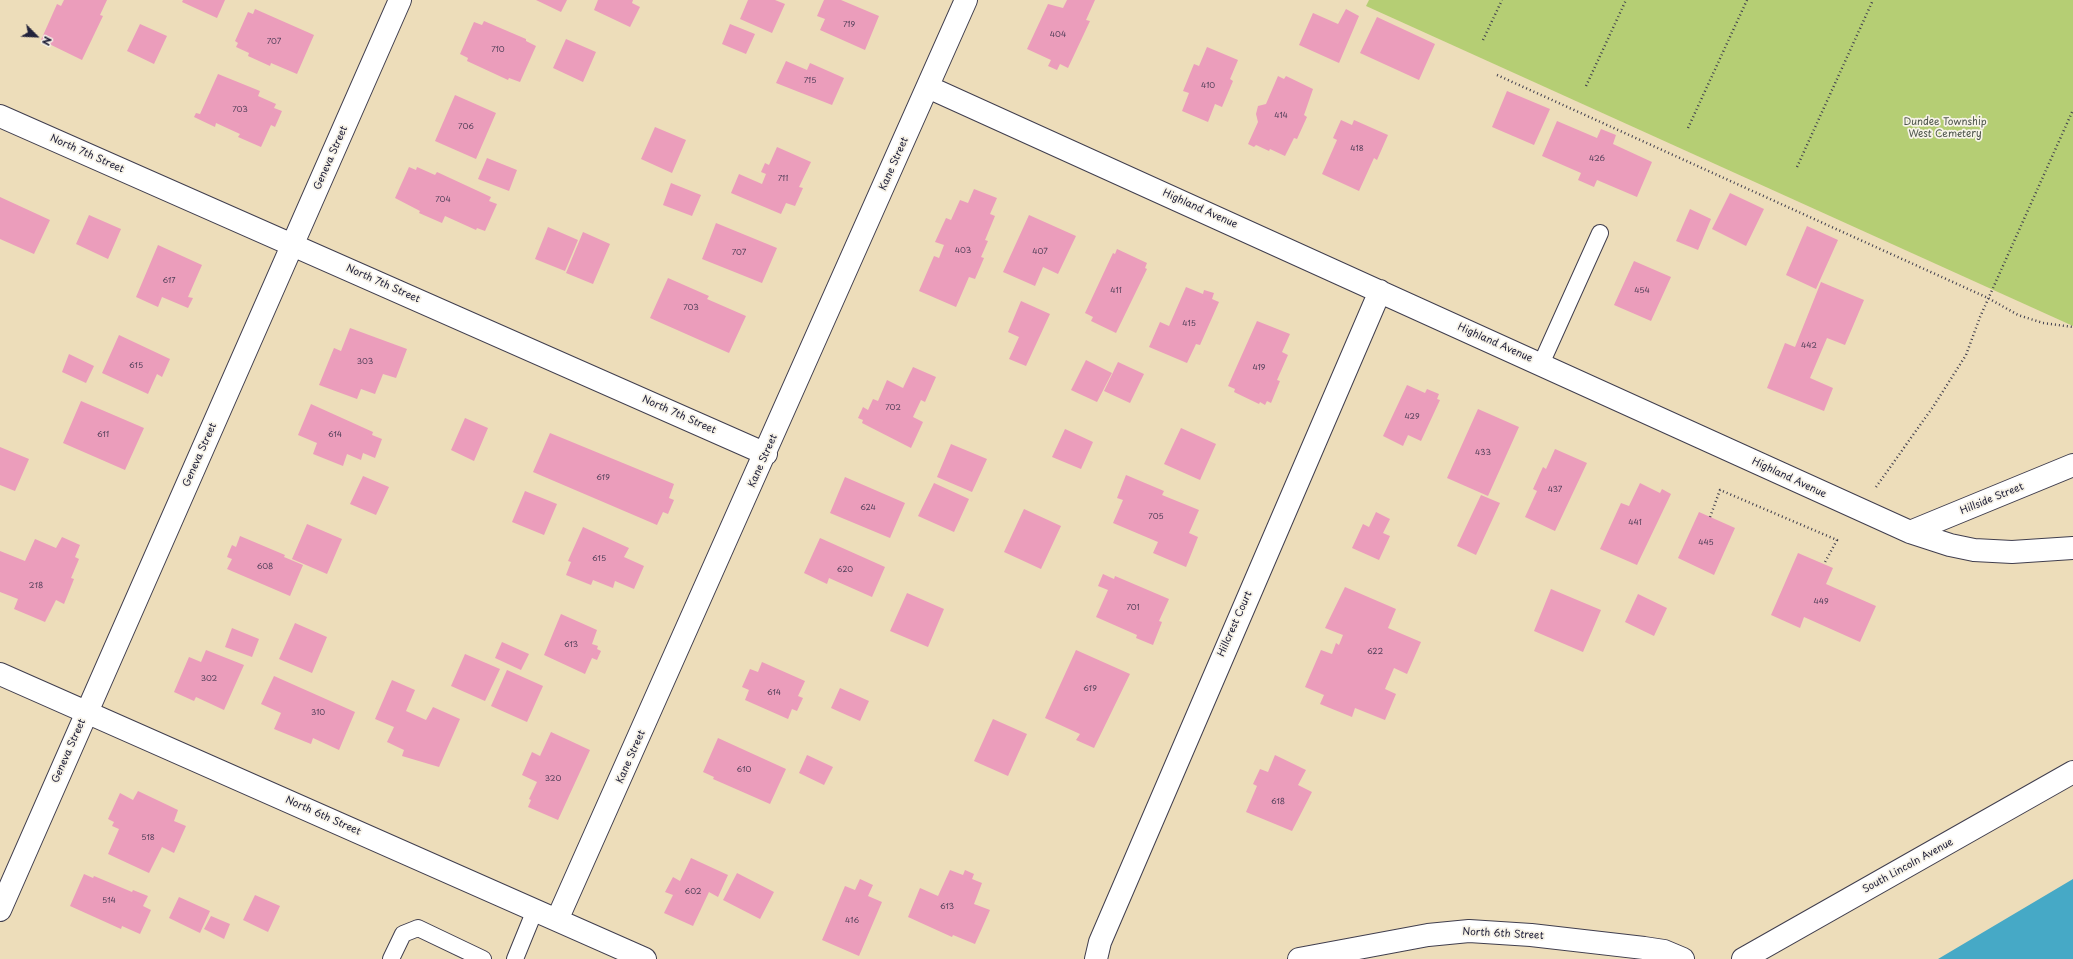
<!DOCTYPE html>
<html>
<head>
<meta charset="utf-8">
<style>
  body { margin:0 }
  #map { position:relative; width:2073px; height:959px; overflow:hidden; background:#edddba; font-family:"Playpen Sans",sans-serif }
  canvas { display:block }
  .north { position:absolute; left:16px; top:16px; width:40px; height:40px; -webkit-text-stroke:3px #f7f3e8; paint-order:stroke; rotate:114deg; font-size:11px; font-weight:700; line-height:16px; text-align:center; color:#22223b }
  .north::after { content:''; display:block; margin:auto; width:14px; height:18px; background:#22223b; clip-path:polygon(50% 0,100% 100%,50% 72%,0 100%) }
</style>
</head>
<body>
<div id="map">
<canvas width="2073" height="959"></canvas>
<div class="north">N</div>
</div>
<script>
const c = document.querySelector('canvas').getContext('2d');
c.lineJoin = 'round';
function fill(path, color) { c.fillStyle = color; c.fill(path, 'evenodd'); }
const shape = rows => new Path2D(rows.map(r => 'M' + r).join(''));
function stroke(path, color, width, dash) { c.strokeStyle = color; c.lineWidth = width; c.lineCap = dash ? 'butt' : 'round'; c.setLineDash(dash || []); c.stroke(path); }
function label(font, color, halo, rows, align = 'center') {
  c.font = font + ' "Playpen Sans",sans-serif'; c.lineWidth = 3.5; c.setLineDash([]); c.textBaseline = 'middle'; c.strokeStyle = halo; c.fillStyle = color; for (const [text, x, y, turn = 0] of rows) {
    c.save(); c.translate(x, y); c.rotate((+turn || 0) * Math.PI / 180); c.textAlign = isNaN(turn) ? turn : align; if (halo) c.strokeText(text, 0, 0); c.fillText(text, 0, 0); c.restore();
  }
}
fill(shape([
  [1369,0,2073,0,2073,326,1366,6]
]), '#b5ce74');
fill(shape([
  [2073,879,2073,959,1938,959]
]), '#46a9c6');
fill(shape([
  [64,0,107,0,100,15,103,16,82,60,41,40,57,4,61,6],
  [183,0,225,0,217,18,182,2],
  [536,0,567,0,561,12],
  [598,0,633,0,632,3,640,7,630,27,594,10],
  [748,0,775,0,785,4,772,33,740,19],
  [824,0,841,0,879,16,865,50,820,30,825,19,817,16],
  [1067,0,1095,0,1086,20,1090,21,1068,68,1060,64,1057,70,1048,66,1051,60,1027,49,1048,4,1063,8],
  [255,9,314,35,297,74,271,63,270,66,248,56,249,53,236,47,238,43,235,41,248,12,253,14],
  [1346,9,1359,16,1339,63,1299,45,1313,13,1338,24],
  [1377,17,1435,44,1419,80,1360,53],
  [484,21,526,39,526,41,536,46,520,82,509,78,508,80,467,61,468,58,460,54,474,22,482,25],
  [140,24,167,36,154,64,127,51],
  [730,24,755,34,746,54,722,44],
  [566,39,596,52,583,82,553,68],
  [1207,47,1238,60,1230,79,1233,81,1222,107,1215,104,1208,122,1182,111,1189,93,1183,91,1194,64,1199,66],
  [786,61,807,70,810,63,844,78,832,105,776,83],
  [218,74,260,91,258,96,276,104,274,108,282,111,275,127,271,125,261,147,238,137,240,134,216,123,215,127,194,117,196,113,200,114],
  [1278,76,1284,79,1286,76,1313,89,1304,115,1307,117,1297,139,1294,138,1285,156,1270,149,1269,151,1256,145,1254,147,1248,144,1258,122,1256,114,1258,106,1266,104],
  [1507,91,1550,109,1534,145,1492,127],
  [455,95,496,113,476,159,435,141],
  [1341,120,1352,125,1354,120,1388,135,1377,160,1374,158,1359,191,1322,174,1337,140,1333,138],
  [1557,121,1597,138,1601,129,1616,135,1613,144,1652,162,1637,197,1597,180,1594,187,1578,180,1581,173,1542,156],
  [655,127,686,140,672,173,641,159],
  [777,147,811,162,799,187,803,188,795,206,786,203,781,214,731,193,739,174,762,184,766,174,761,172,765,163,769,165],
  [487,158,517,170,509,191,478,179],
  [409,167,416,170,417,167,435,175,437,172,491,197,489,201,497,204,485,231,477,228,476,230,445,216,442,223,419,213,420,211,395,198],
  [671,183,701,195,692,216,663,205],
  [974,189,997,198,990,214,995,216,985,240,988,241,981,257,984,258,975,279,969,277,956,307,919,291,934,256,939,258,944,245,935,242,946,218,951,220,960,200,968,203],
  [1730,193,1764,209,1746,246,1712,229],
  [0,197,50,220,34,254,0,239],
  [1690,209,1711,219,1698,250,1676,241],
  [89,215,121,229,108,259,76,244],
  [1029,215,1076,236,1058,274,1043,267,1035,286,1003,272],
  [716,223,777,248,762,283,702,259],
  [1807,226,1838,240,1816,289,1786,275],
  [548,227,578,240,565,271,535,259],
  [583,232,610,244,593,284,566,273],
  [158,245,202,265,188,297,193,298,188,308,162,297,158,307,136,297],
  [1117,249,1147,263,1145,268,1147,269,1116,333,1091,321,1093,317,1085,313,1113,253,1115,254],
  [1634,261,1671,277,1651,321,1614,305],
  [668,278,709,296,707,299,746,316,729,353,650,318],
  [1821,282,1864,300,1845,345,1827,338,1810,378,1833,388,1824,411,1767,388,1785,343,1795,347],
  [1186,287,1203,294,1204,290,1214,293,1212,299,1219,302,1200,345,1196,344,1187,363,1149,347,1160,322,1169,326],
  [1021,301,1050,314,1026,366,1009,359,1019,337,1008,332],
  [1257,321,1290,334,1282,352,1288,355,1277,380,1280,381,1271,403,1267,401,1265,405,1260,402,1259,404,1234,392,1235,389,1228,386],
  [350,328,407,349,396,378,383,374,375,394,361,389,357,399,319,385,334,348,341,351],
  [119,335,170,359,162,377,157,374,148,394,102,373],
  [69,354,94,366,86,383,62,372],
  [1086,360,1112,373,1097,402,1071,390],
  [1118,362,1144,374,1130,403,1104,391],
  [913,367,936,377,925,402,921,400,913,417,923,422,911,448,862,423,863,420,858,418,863,407,868,410,873,399,878,401,887,380,903,388],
  [1407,385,1425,393,1427,389,1439,394,1437,399,1440,400,1421,441,1408,435,1403,446,1383,436],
  [81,401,144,428,125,470,63,443],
  [311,404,373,432,372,435,382,439,375,458,363,453,361,460,347,454,343,466,313,454,317,443,298,435],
  [1478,409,1519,427,1488,496,1447,478],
  [465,418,488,428,474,461,451,450],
  [1181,428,1216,444,1200,480,1164,464],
  [1065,429,1093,442,1081,469,1052,457],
  [550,433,674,484,669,498,674,500,668,514,663,512,657,525,533,472],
  [951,444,987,459,972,492,937,477],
  [0,447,29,459,15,491,0,485],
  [1555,449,1587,463,1555,531,1525,517,1537,491,1533,489,1543,467,1546,469],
  [1126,475,1164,491,1162,495,1199,510,1189,533,1198,537,1186,567,1153,553,1158,542,1113,523,1123,500,1117,498],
  [363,476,389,487,376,515,350,504],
  [845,477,905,503,890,538,830,513],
  [934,483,969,499,954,532,918,516],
  [1640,483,1660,493,1662,489,1671,494,1637,565,1600,549,1621,503,1629,506],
  [525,491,557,504,544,535,512,522],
  [1481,495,1500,503,1476,555,1457,546],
  [1024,509,1061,526,1041,569,1004,552],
  [1376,512,1390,519,1383,533,1390,536,1379,560,1352,548,1363,524,1369,527],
  [1699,512,1735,528,1714,575,1678,558],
  [307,524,342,539,327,574,292,559],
  [583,527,629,548,624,557,644,566,634,589,615,581,613,588,593,580,591,585,566,575,571,562,568,561],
  [240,536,285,555,284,557,303,565,290,596,227,569,232,559,227,557,232,545,236,547],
  [62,537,80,545,75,557,79,559,71,578,74,579,64,604,56,600,45,622,14,609,18,599,0,592,0,551,25,561,35,539,56,548],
  [820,538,885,567,872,597,829,578,827,584,804,573],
  [1798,553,1833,568,1826,584,1876,606,1860,642,1804,617,1800,628,1771,615],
  [1103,574,1114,579,1115,576,1169,599,1159,621,1162,622,1153,645,1136,638,1137,635,1096,617,1108,590,1098,586],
  [1345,587,1396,609,1388,628,1421,642,1407,674,1394,668,1385,689,1396,694,1385,720,1355,708,1352,717,1320,704,1324,695,1305,687,1321,650,1332,654,1336,643,1339,645,1343,635,1325,628],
  [1551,589,1601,610,1583,652,1534,631],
  [907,593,944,609,928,647,890,631],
  [1638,594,1667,608,1654,636,1625,622],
  [561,614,597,630,592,644,598,646,597,649,601,651,597,660,592,658,585,674,544,655],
  [295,623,327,637,312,673,279,659],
  [232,628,259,639,252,657,225,647],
  [502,642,529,654,521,670,495,658],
  [206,650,244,665,224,710,196,697,194,701,174,692,189,657,201,662],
  [1076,650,1130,674,1094,748,1076,740,1080,734,1045,718],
  [465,654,500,669,485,701,451,686],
  [762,662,805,681,798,696,803,698,797,711,792,709,788,719,745,700,749,690,742,687,750,669,758,672],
  [507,670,543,686,527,722,491,706],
  [274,676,355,712,339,750,313,738,311,744,274,729,281,713,261,704],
  [392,680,415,690,406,711,426,720,433,707,460,719,439,767,402,756,404,750,387,742,394,727,375,719],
  [840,688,869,701,860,721,831,708],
  [993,719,1027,734,1008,776,974,761],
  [551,732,590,750,558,820,528,807,531,800,529,799,537,782,522,775,532,752,540,756],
  [718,738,786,769,770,804,713,779,714,777,703,772],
  [807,755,833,767,824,785,799,773],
  [1275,755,1306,770,1298,785,1312,792,1292,831,1246,812,1257,786,1253,784,1260,769,1268,772],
  [138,791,178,810,174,821,186,826,174,853,162,847,149,873,108,854,119,829,112,826,114,822,108,819,120,793,133,800],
  [691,858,728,875,718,897,709,892,693,926,664,913,673,895,665,892,673,877,680,881],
  [950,870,963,875,965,870,974,874,972,879,982,883,974,904,990,910,975,944,953,935,952,937,908,917,920,888,938,896],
  [737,873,774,892,760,919,723,900],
  [84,874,93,878,94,876,132,892,133,890,148,896,143,906,151,910,140,934,122,926,121,929,70,906],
  [860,879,873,885,868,896,882,902,859,956,822,940,845,886,855,890],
  [255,895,280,906,268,932,243,920],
  [179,897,210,911,200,933,169,918],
  [211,916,230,924,224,939,204,929]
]), '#eb9dbb');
const service = shape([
  [1541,364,1600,233],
  [391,959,403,934,418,928,483,959],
  [515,959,535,910]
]);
const minor = shape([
  [928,87,1910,532,1950,545,1974,550,2012,552,2073,548],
  [0,116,766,454],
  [1910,532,2073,465],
  [0,674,645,959],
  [0,910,400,0],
  [557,920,966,0],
  [1096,959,1100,942,1380,291],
  [1299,959,1428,935,1469,931,1531,935,1644,948,1664,951,1683,959],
  [1743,959,2073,772]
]);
stroke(service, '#403e4e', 18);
stroke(minor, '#403e4e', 24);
stroke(shape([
  [1483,40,1502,0],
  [1497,75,1988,298,2018,315,2043,323,2073,327],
  [1586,86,1626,0],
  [1688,128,1747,0],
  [1797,167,1873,0],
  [1876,487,1933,407,1966,355,1980,317,2073,110],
  [1710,517,1720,490,1837,540,1824,564]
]), '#403e4e', 2.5, [1, 3]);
stroke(service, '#fff', 16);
stroke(minor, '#fff', 22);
label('8px', '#54415b', null, [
  ["719",849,25],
  ["404",1058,35],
  ["707",274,42],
  ["710",498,50],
  ["715",810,81],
  ["410",1208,86],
  ["703",240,110],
  ["414",1281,116],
  ["706",466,127],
  ["418",1357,149],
  ["426",1597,159],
  ["711",783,179],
  ["704",443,200],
  ["403",963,251],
  ["407",1040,252],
  ["707",739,253],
  ["617",169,281],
  ["411",1116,291],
  ["454",1642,291],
  ["703",691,308],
  ["415",1189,324],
  ["442",1809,346],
  ["303",365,362],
  ["615",136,366],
  ["419",1259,368],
  ["702",893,408],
  ["429",1412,417],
  ["611",103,435],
  ["614",335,435],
  ["433",1483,453],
  ["619",603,478],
  ["437",1555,490],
  ["624",868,508],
  ["705",1156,517],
  ["441",1635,523],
  ["445",1706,543],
  ["615",599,559],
  ["608",265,567],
  ["620",845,570],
  ["218",36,586],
  ["449",1821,602],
  ["701",1133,608],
  ["613",571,645],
  ["622",1375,652],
  ["302",209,679],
  ["619",1090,689],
  ["614",774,693],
  ["310",318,713],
  ["610",744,770],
  ["320",553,779],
  ["618",1278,802],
  ["518",148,838],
  ["602",693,892],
  ["514",109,901],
  ["613",947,907],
  ["416",852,921]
]);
label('10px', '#4e564c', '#f7f3e8', [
  ["Dundee Township",1945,122],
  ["West Cemetery",1945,134]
]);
label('10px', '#22223b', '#f7f3e8', [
  ["North 7th Street",87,154,24],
  ["Geneva Street",331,158,-66],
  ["Kane Street",894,164,-66],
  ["Highland Avenue",1200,209,24],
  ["North 7th Street",383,284,24],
  ["Highland Avenue",1495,343,24],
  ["North 7th Street",679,415,24],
  ["Geneva Street",200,455,-66],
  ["Kane Street",763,461,-66],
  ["Highland Avenue",1789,478,25],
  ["Hillside Street",1992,499,-22],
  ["Hillcrest Court",1235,624,-66],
  ["Geneva Street",69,751,-66],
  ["Kane Street",631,757,-66],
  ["North 6th Street",323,816,24],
  ["South Lincoln Avenue",1908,866,-29],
  ["North 6th Street",1503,934,3]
]);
</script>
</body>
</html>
